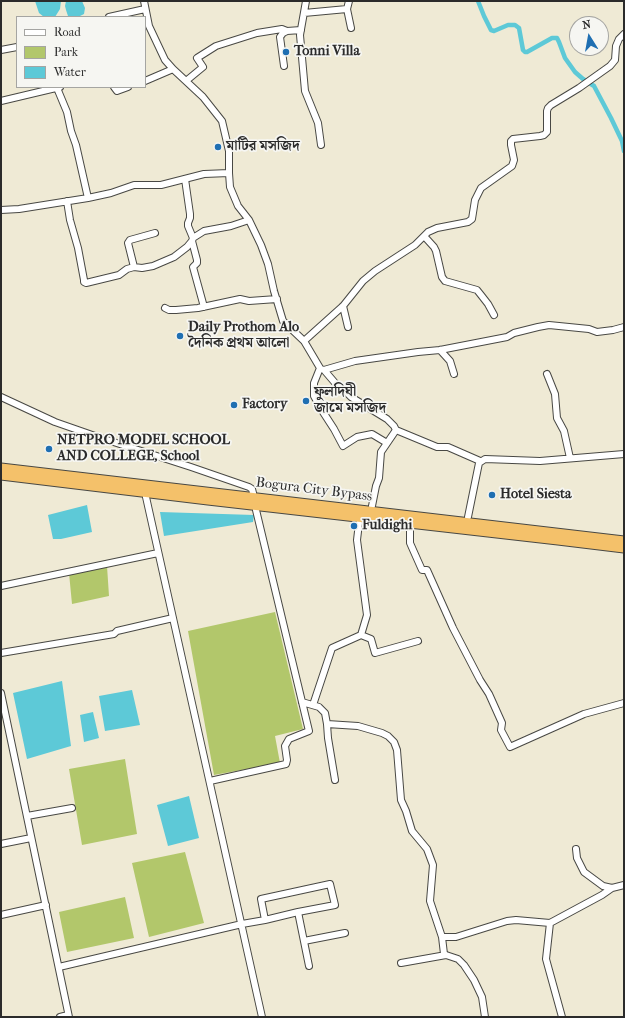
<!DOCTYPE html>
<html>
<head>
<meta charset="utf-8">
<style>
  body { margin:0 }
  #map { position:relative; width:625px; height:1018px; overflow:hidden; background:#efead5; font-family:"IM FELL French Canon",serif }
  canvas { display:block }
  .frame { position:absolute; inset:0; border:2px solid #2b2b2b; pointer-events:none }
  .legend { position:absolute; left:16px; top:16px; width:130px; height:72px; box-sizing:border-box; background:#f6f6f2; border:1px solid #a5a5a2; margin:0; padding:5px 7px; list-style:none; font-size:12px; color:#2b2b2b }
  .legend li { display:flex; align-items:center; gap:8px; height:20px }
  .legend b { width:20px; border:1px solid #a5a5a2 }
  .north { position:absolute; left:569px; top:16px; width:40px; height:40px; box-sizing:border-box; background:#f6f6f2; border:1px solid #a5a5a2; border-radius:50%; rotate:349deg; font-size:11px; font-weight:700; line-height:16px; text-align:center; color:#2b2b2b }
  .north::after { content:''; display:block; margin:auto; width:14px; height:18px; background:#1f6fb2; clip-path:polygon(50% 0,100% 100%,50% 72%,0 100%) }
</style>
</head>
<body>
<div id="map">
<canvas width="625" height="1018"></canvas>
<div class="frame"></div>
<ul class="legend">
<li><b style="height:5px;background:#fff"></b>Road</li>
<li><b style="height:11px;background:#b2c76b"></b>Park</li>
<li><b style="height:11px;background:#5dc9d7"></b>Water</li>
</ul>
<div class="north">N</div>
</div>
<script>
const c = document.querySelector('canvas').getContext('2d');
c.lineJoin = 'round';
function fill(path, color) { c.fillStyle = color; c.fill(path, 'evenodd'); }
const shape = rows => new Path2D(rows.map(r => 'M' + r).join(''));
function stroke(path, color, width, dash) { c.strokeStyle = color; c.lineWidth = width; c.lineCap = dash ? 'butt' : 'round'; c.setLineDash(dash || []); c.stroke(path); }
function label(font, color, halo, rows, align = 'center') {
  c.font = font + ' "IM FELL French Canon","Noto Serif Bengali",serif'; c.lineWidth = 3.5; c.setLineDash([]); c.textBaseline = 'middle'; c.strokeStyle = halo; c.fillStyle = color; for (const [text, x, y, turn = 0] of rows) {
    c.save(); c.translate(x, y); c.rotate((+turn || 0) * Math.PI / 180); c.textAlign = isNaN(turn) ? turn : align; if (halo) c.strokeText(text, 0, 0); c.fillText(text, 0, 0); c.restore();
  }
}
fill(shape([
  [107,566,109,596,72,604,69,573],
  [275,612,303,729,275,736,280,763,214,775,188,631],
  [125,759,137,834,82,845,69,769],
  [185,852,204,923,149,937,132,863],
  [125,897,134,938,67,952,59,912]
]), '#b2c76b');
fill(shape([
  [35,1,61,1,60,9,55,17,44,17,39,13],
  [66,1,82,1,85,8,84,14,78,17,68,16,66,10,65,6],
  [87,505,92,532,61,539,53,539,48,515],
  [160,512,254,515,253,522,164,536],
  [62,681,71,746,27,759,13,693],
  [132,690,140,725,105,731,99,696],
  [93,712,99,738,84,742,80,715],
  [189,796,199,838,168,846,157,805]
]), '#5dc9d7');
stroke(shape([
  [478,1,484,16,491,30,494,31,508,25,515,25,519,28,523,50,525,52,527,52,552,38,557,38,559,42,565,58,575,72,583,79,594,86,611,118,622,141,624,151]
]), '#5dc9d7', 4.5);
const minor = shape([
  [306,1,300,35,305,91,318,123,321,145],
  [349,1,347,9,351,28],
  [304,13,347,9],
  [109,17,145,9],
  [1,50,17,47],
  [284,66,280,37,283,33,287,31,301,30],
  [145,81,173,69],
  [186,81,203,67,197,58,216,46,257,33,282,29,287,31],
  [114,87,117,91,128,87],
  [57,88,67,112,71,131,76,145,88,198],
  [1,101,60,87],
  [229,173,230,187,238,206,249,220,261,245,268,264,274,291,283,321,304,341,320,368,314,383,314,396,323,412,334,429,343,446,357,437,372,434,387,443],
  [185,179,190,214,190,218,188,223,188,226,193,238,192,241,197,260,197,263,193,267,204,307],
  [67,201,70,220,78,248,84,280,84,282,86,283,119,275,127,269,134,267,142,268,153,266,174,257,187,247,192,241],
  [1,210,19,209,88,198,111,193,134,185,161,185,204,174,229,173,229,151,222,121,203,97,173,69,165,60,149,26,144,1],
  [193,238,204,231,231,226,249,220],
  [134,267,128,243,130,240,155,233],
  [343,306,348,327],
  [165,308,169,310,176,310,198,308,240,299,249,301,277,299],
  [494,315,488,304,481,295,477,290,445,281,442,277,436,251,434,247,424,236,428,232,437,228,468,222,472,219,475,200,481,188,512,166,514,160,511,145,511,141,513,139,540,136,544,135,547,132,547,111,548,108,551,105,579,88,610,66,615,60,616,46,619,39,624,34],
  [304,341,343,306,363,281,375,271,415,245,424,236],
  [440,350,450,361,454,374],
  [321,369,324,370,336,384,340,386,351,397,387,419,394,426,396,430,381,452,379,478,376,486,372,506],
  [324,370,355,361,418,352,440,350,507,337,514,333,538,327,549,325,589,329,597,332,613,330,624,327],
  [547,374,555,394,557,418,564,431,570,458],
  [1,397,55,422,98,437,191,467,249,487,252,489,253,493],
  [396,430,437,447,448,447,480,461],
  [146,497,262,1017],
  [468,517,479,463,485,459,540,461,624,454],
  [410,528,410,543,422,570,427,570,453,628,480,680,489,694,502,723,501,730,510,747,584,714,624,703],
  [1,586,158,553],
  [361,635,371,639,375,653,418,641],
  [1,653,114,634,117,631,173,618],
  [1,693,69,1017],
  [302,702,319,707,325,713,327,724,358,726,382,733,388,736,394,742,397,750,401,800,406,811,412,831,427,849,433,865,430,901,442,937,456,937,507,921,516,920,550,923,602,895,612,888,603,886,584,872,577,858,576,849],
  [313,705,332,648,361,635,367,615,357,540,359,523],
  [327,724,328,738,335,780],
  [210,781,286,764,287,760,285,746,289,739,309,731,256,510],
  [27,816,72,808],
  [1,844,31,838],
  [612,888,624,885],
  [298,912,309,966],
  [1,915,46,905],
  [550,923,546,959,562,1017],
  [442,937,444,954,446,955,458,959,464,965,474,980,482,997,485,1017],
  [304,941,345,933],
  [401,963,446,955],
  [59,967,242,924,265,920,298,912,335,905,330,884,261,899,265,920],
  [60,1017,68,1015]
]);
const highway = shape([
  [1,468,624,541],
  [1,475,208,500,558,540,624,548]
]);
stroke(minor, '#484844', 8);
stroke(highway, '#484844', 11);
stroke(minor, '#fff', 6);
stroke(highway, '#f4c16a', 9);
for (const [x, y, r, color] of [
  [286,52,4,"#1f6fb2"],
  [218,147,4,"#1f6fb2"],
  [180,336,4,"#1f6fb2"],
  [306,401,4,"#1f6fb2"],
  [234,405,4,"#1f6fb2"],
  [49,449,4,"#1f6fb2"],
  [492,495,4,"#1f6fb2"],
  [354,526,4,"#1f6fb2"]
]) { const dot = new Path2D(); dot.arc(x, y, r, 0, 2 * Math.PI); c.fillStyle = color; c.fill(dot); stroke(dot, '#f6f6f2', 1.5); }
label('bold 14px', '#2b2b2b', '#f6f6f2', [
  ["Tonni Villa",294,52],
  ["মাটির মসজিদ",226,147],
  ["Daily Prothom Alo",188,328],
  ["দৈনিক প্রথম আলো",188,344],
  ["ফুলদিঘী",314,393],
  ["জামে মসজিদ",314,409],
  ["Factory",242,405],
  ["NETPRO MODEL SCHOOL",57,441],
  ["AND COLLEGE, School",57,457],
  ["Hotel Siesta",500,495],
  ["Fuldighi",362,526]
], 'left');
label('14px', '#2b2b2b', '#f6f6f2', [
  ["Bogura City Bypass",314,490,7]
]);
</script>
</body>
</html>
